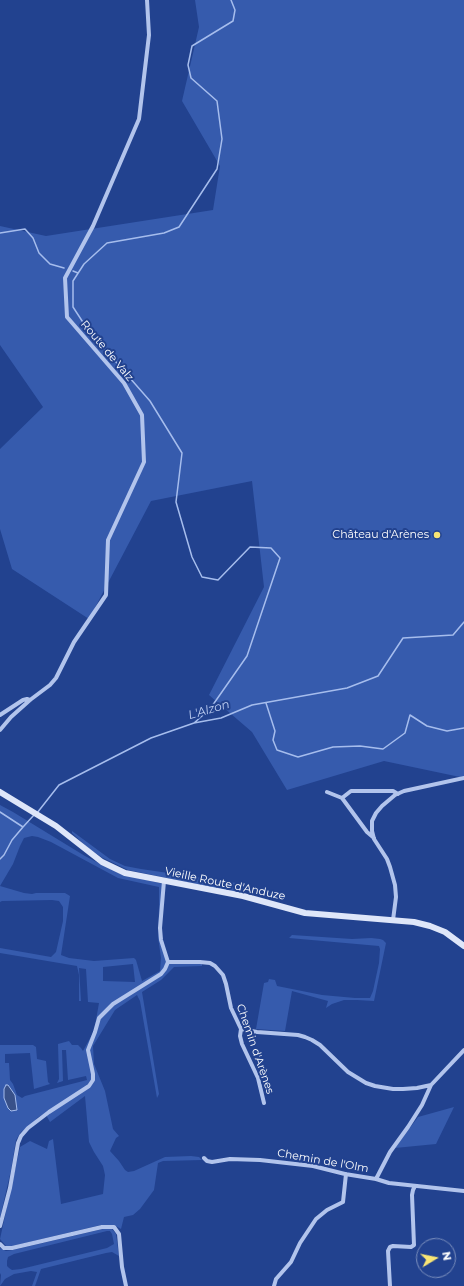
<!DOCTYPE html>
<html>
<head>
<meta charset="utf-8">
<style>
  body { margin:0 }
  #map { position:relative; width:464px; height:1286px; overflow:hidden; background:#22428f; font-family:Montserrat,sans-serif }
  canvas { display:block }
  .north { position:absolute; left:416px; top:1238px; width:40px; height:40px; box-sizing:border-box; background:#22428f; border:1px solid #7a8ebc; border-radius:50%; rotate:80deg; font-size:11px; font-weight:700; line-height:16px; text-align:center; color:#fff }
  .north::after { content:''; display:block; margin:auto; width:14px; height:18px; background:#f8e575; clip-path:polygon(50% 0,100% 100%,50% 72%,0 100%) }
</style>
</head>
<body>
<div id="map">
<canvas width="464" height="1286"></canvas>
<div class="north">N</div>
</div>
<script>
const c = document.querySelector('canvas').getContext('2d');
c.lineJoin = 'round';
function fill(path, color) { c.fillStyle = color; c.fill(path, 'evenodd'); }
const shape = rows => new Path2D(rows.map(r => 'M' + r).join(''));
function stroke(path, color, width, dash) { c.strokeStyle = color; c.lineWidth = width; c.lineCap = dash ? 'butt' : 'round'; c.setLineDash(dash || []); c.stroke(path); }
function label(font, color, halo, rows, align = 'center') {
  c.font = font + ' Montserrat,sans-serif'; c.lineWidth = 4; c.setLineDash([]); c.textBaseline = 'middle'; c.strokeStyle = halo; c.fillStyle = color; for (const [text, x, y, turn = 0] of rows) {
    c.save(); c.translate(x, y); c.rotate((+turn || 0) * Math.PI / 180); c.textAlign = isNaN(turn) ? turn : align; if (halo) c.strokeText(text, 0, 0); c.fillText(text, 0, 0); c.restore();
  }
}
fill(shape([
  [195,0,464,0,464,776,460,777,384,761,287,790,252,732,209,695,264,587,252,481,151,501,89,619,12,569,0,529,0,449,43,407,0,345,0,226,46,236,213,210,220,166,182,101,199,27],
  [0,805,13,812,85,856,120,874,164,884,160,928,168,962,202,962,202,966,174,967,161,980,142,992,159,1094,157,1098,140,1001,137,995,115,1010,93,1046,94,1064,105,1091,113,1129,119,1136,116,1138,110,1151,119,1161,125,1170,128,1172,134,1171,165,1157,191,1156,199,1157,202,1160,163,1161,158,1163,154,1190,140,1209,133,1215,124,1217,121,1229,114,1225,101,1225,12,1246,6,1246,0,1239,20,1147,30,1141,47,1149,49,1141,53,1139,61,1204,103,1194,105,1175,103,1166,94,1152,89,1142,85,1096,50,1122,45,1113,37,1118,35,1121,21,1132,16,1140,11,1170,0,1218,0,1045,33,1045,36,1047,37,1059,46,1061,48,1082,50,1084,34,1089,30,1053,5,1054,5,1063,9,1063,10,1080,13,1084,17,1095,22,1098,25,1096,87,1080,86,1076,68,1080,66,1050,62,1050,63,1081,57,1083,59,1079,58,1044,69,1041,72,1045,78,1045,81,1048,83,1051,94,1031,99,1003,88,1002,86,969,79,968,81,1001,79,1001,79,975,77,966,0,953,0,948,51,957,56,952,63,921,63,907,59,901,52,900,2,901,0,902],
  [32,836,38,837,51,842,118,878,159,887,159,907,158,937,161,958,160,971,142,981,136,960,134,958,94,961,69,958,61,955,70,896,65,893,36,893,32,894,24,893,0,886,13,864,20,846,24,838],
  [133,964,135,982,103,981,103,967],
  [72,831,110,859,125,866,141,869,243,884,245,888,241,893,128,870,103,858,89,849,72,833],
  [292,935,352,939,371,938,380,939,383,940,386,943,374,1001,357,1000,344,1000,332,1004,326,1008,328,1001,292,991,285,1031,256,1029,264,983,268,982,269,979,275,980,277,986,322,995,355,998,370,998,373,991,379,963,380,949,379,946,289,938],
  [454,1107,436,1144,395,1148,418,1117],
  [110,1228,112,1229,116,1234,119,1256,112,1252,106,1253,41,1269,35,1286,32,1286,37,1272,31,1271,14,1274,5,1279,0,1286,1,1275,0,1273,0,1248,6,1251,13,1250,103,1229],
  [107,1231,110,1231,112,1234,114,1244,107,1248,21,1269,12,1270,9,1268,7,1266,7,1261,8,1257,14,1254]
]), '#365bad');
const water = shape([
  [6,1085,8,1085,15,1095,17,1110,11,1111,8,1108,4,1098,4,1089,6,1085]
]);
fill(water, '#395189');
stroke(water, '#a6bded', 1);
stroke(shape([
  [0,233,25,229,33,238,39,253,50,264,64,268],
  [73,271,78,273],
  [266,703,275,731,273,740,277,750,298,757,333,747,360,746,383,749,405,733,410,715,427,726,447,731,464,728],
  [194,723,210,709,247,656,280,558,271,548,250,547,218,580,202,577,192,557,176,502,182,453,150,401,88,330,73,307,73,281,84,264,107,243,164,233,179,227,217,169,222,139,217,101,191,78,188,65,192,46,233,21,235,10,231,0],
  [0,812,23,827],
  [37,813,59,785,151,738,194,723,221,718,252,705,347,688,378,676,403,638,453,635,464,622],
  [0,859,4,855,12,840,23,827,34,815]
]), '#a6bded', 1.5);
stroke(shape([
  [0,715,23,700,27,699,30,700],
  [0,730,11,717,30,700,50,685,56,678,74,642,106,595,108,540,144,462,142,415,124,383,67,317,65,278,93,226,139,119,149,35,147,0],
  [327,792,342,798,367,832,374,838],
  [342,798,351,791,393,791,398,794],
  [164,881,160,928,161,940,168,962,200,962,210,963,215,966,223,975,226,984,231,1008,241,1029,240,1036,242,1044,258,1078,264,1103],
  [393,920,396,897,395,885,390,867,387,859,374,839,372,831,372,821,376,813,382,806,395,795,404,791,464,778],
  [241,1029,257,1032,298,1035,305,1037,312,1040,320,1045,348,1072,366,1083,375,1086,393,1089,403,1089,417,1088,431,1085],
  [204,1158,207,1161,212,1162,230,1159,260,1160,313,1166,345,1174,376,1179,389,1183,464,1191],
  [376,1179,390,1152,408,1127,422,1105,431,1085,464,1050],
  [0,1226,10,1188,18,1143,21,1136,28,1128,49,1112,89,1086,93,1080,93,1074,88,1050,95,1032,99,1018,113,1004,161,974,165,969,168,962],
  [0,1244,4,1248,12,1248,102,1227,114,1227,119,1234,122,1267,126,1286],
  [274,1286,276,1279,291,1262,300,1243,316,1219,327,1210,343,1202,346,1174],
  [390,1286,388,1251,390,1247,393,1246,411,1247,414,1245,412,1195,413,1190,415,1186]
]), '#b2c4ec', 4);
stroke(shape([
  [0,792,56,826,102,862,125,873,243,896,305,913,414,922,430,926,445,932,464,946]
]), '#dee6f9', 6);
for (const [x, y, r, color] of [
  [437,535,4,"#f8e575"]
]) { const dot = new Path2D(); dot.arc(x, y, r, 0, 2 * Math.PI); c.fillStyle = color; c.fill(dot); stroke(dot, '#22428f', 1.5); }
label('11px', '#fff', '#22428f', [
  ["Route de Valz",107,351,50],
  ["Vieille Route d'Anduze",225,884,12],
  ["Chemin d'Arènes",255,1049,71],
  ["Chemin de l'Olm",323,1161,10]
]);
label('11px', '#fff', '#22428f', [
  ["Château d'Arènes",429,535]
], 'right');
label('italic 12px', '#bfcff3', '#22428f', [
  ["L'Alzon",209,710,-16]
]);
</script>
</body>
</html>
